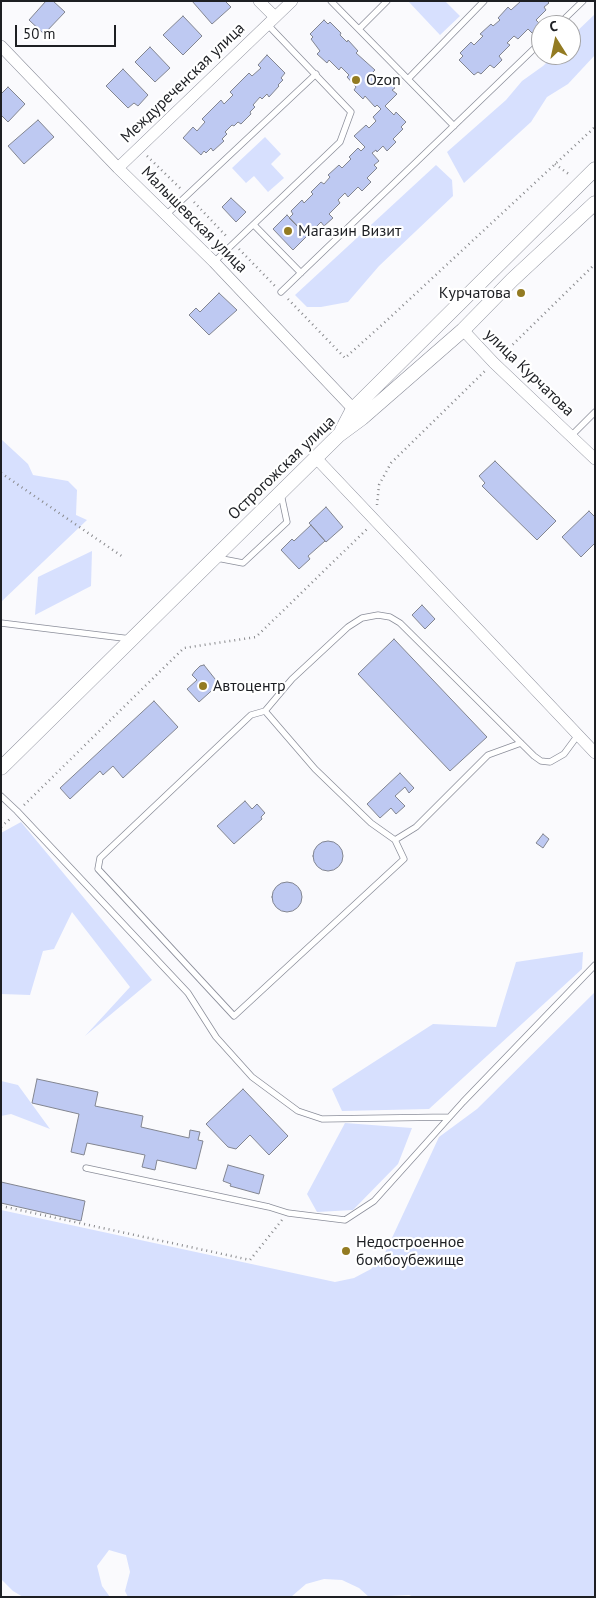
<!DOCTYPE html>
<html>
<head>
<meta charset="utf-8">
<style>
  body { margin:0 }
  #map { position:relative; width:596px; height:1598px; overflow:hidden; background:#fafafd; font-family:"PT Sans",sans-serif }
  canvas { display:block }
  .frame { position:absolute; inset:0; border:2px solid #1d1f23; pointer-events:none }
  .north { position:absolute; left:531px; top:15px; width:50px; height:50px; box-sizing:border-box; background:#fff; border:1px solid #a5a5a7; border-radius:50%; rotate:350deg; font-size:14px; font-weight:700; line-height:20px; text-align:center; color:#1d1f23 }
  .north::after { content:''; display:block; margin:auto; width:18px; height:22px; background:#937b22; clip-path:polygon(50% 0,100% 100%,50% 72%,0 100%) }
  .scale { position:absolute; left:15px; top:25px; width:101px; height:22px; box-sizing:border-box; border:2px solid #1d1f23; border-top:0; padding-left:6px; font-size:15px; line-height:18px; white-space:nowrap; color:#1d1f23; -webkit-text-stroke:4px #fff; paint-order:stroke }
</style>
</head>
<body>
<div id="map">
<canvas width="596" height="1598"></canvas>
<div class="frame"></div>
<div class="north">С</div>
<div class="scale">50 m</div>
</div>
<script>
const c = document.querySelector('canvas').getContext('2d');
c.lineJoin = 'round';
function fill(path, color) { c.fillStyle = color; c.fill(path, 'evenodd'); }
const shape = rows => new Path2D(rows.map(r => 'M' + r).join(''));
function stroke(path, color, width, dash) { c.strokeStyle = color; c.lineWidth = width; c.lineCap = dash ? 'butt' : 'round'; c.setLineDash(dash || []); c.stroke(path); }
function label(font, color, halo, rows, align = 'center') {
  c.font = font + ' "PT Sans",sans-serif'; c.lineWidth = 4.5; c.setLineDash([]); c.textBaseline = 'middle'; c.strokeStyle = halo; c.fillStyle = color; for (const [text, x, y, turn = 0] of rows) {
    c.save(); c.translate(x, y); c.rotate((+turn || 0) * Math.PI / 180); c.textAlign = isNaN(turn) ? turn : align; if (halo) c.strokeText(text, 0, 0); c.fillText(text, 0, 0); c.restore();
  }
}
fill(shape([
  [408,1,445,1,460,16,440,35],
  [595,14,595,55,568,84,547,97,531,122,464,183,447,152,506,100,522,81,543,66,554,55,571,55,571,37],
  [265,137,281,154,271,164,284,178,268,192,254,176,246,183,232,168],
  [436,165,452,180,453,196,379,266,348,302,321,307,307,307,295,295],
  [1,439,28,464,33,475,68,481,77,490,76,515,87,520,1,602],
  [92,551,91,586,35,615,38,577],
  [21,822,152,980,85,1036,130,987,72,912,54,949,43,951,30,995,1,994,1,833],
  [583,952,582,969,429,1109,342,1111,332,1089,433,1024,496,1027,516,962],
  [595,992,595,1597,414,1597,409,1595,369,1597,359,1588,342,1580,324,1579,306,1584,291,1597,128,1597,125,1591,130,1572,126,1555,109,1550,97,1566,102,1586,110,1597,23,1597,13,1591,1,1579,1,1210,335,1282,354,1278,371,1269,384,1255,439,1137,477,1109],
  [1,1081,18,1085,50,1129,11,1114,1,1116],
  [345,1123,412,1128,398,1164,353,1210,317,1212,307,1194]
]), '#d7e0fe');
const building = shape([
  [46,1,53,1,65,12,44,34,29,20,46,1],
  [192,1,225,1,231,7,212,24,192,1],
  [521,1,547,1,549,3,544,7,546,10,536,20,541,25,532,33,528,29,518,39,514,36,507,43,510,45,499,56,502,60,494,68,490,65,481,74,478,72,474,75,459,60,463,56,460,53,471,42,474,45,483,36,480,34,491,24,493,26,500,20,498,18,508,7,511,10,521,1],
  [183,16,202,36,183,55,163,35,183,16],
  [324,20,328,24,330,22,341,33,340,35,347,42,348,40,358,51,356,53,375,70,373,72,381,80,384,77,395,88,392,90,397,94,385,106,394,115,396,112,406,122,401,127,403,129,393,139,396,142,387,151,383,146,377,152,376,150,372,153,379,161,374,165,377,168,367,178,371,182,362,191,358,187,348,197,345,193,338,200,340,203,329,214,333,218,324,226,321,222,311,232,309,229,304,233,289,218,293,214,291,211,302,200,304,203,313,194,311,192,321,182,324,184,330,177,328,175,339,165,342,168,351,159,349,157,358,148,361,151,365,147,354,136,366,125,369,128,376,121,373,117,381,109,377,105,375,107,365,96,363,99,354,90,356,87,347,77,349,75,341,67,339,70,329,60,327,63,317,54,320,51,311,39,313,37,310,34,324,20],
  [150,47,170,68,155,82,135,62,150,47],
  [267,55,285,73,281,78,283,80,278,85,279,86,269,97,267,94,262,99,260,97,253,105,255,107,250,112,251,114,241,124,238,122,234,126,232,125,225,132,227,134,222,139,224,141,213,151,211,148,206,153,204,151,201,155,183,138,193,127,197,131,205,122,202,119,221,100,224,104,233,95,230,92,249,73,252,76,261,68,258,65,267,55],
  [123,69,148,95,138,106,134,103,128,108,106,86,123,69],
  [8,87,25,104,8,122,1,115,1,94,8,87],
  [38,120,54,137,24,164,8,146,38,120],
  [231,198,246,212,236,222,222,207,231,198],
  [287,215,307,236,293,250,273,229,287,215],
  [219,293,237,310,209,335,189,315,196,308,200,312,219,293],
  [495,461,556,521,537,540,482,486,485,483,479,476,495,461],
  [326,507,343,527,326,542,309,523,326,507],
  [589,511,595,517,595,543,581,557,562,537,589,511],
  [311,525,325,541,308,556,310,559,299,569,281,550,292,539,294,541,311,525],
  [422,605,435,619,425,629,412,615,422,605],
  [394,639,487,737,450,771,358,674,394,639],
  [204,665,219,684,199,702,187,689,197,680,192,675,195,671,200,666,204,665],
  [154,701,178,727,123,778,113,766,103,775,100,771,70,799,60,788,154,701],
  [400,773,414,788,409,793,405,787,395,796,405,806,396,814,391,808,380,818,367,804,400,773],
  [245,801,252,809,257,804,265,813,261,817,262,819,234,844,217,826,245,801],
  [543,834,549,839,543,848,536,843,543,834],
  '313 856a15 15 0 1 1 30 0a15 15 0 1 1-30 0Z',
  '272 897a15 15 0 1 1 30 0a15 15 0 1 1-30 0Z',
  [37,1079,98,1092,95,1106,143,1116,141,1127,189,1138,190,1130,200,1132,198,1140,203,1141,196,1169,157,1160,155,1170,142,1167,145,1155,87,1143,84,1155,71,1152,79,1114,32,1103,37,1079],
  [243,1089,288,1136,269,1155,250,1135,236,1149,228,1147,206,1124,243,1089],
  [228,1165,264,1175,259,1194,230,1186,231,1184,223,1181,228,1165],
  [1,1182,85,1201,81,1221,1,1203,1,1182]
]);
fill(building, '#bec9f2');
stroke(building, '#828590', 1);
const service = shape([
  [331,1,454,126],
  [558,25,583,1],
  [359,29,387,1],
  [408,79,484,1],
  [166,215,316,74],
  [254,225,301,273],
  [214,262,340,142,351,112,268,25],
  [281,292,541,42],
  [571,436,595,412],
  [217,558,243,563,287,522,281,494],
  [1,623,131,639],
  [265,711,292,679,348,627,362,618,378,615,390,617,400,623,534,756,541,761,550,762,564,754,578,735],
  [1,796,17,811,188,993,216,1037,252,1077,298,1111,322,1119,449,1117],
  [395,840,404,859,234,1016,98,869,100,858,251,715,265,711,315,769,371,823,395,840,416,827,488,755,521,743],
  [86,1168,269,1207,288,1213,345,1220,374,1201,463,1102,595,965]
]);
const minor = shape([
  [259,1,275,17],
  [1,46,118,168,214,262,359,415],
  [118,168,292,1],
  [463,330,494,363,595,459],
  [316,458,595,753]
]);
const tertiary = shape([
  [342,430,353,409,595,169],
  [1,768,339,435,362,418,463,330,512,280,595,203]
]);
stroke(service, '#8b8e9a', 7);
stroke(minor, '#8b8e9a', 12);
stroke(tertiary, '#8b8e9a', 15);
stroke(shape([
  [147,156,181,189],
  [555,164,570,175],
  [194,202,228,238],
  [239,249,275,286],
  [288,299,345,358,384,323,595,127],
  [502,355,595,264],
  [1,473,123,557],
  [377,505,379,485,391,463,485,371],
  [24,805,184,648,256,637,367,529],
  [1,827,11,818],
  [1,1206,250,1260,282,1220]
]), '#88898c', 2.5, [1, 4]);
stroke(service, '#fff', 5.5);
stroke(minor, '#fff', 11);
stroke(tertiary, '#fff', 14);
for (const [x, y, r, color] of [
  [356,80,5,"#937b22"],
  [288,231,5,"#937b22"],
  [521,293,5,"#937b22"],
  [203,686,5,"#937b22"],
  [346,1251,5,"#937b22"]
]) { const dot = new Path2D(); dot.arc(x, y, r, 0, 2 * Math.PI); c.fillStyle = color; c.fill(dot); stroke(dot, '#fff', 2); }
label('16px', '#1d1f23', '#fff', [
  ["Ozon",366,80],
  ["Магазин Визит",298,231],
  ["Курчатова",511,293,"right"],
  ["Автоцентр",213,686],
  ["Недостроенное",356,1242],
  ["бомбоубежище",356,1260]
], 'left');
label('16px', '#1d1f23', '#fff', [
  ["Междуреченская улица",183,83,-44],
  ["Малышевская улица",194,220,45],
  ["улица Курчатова",529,373,44],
  ["Острогожская улица",282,468,-44]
]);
</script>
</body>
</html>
